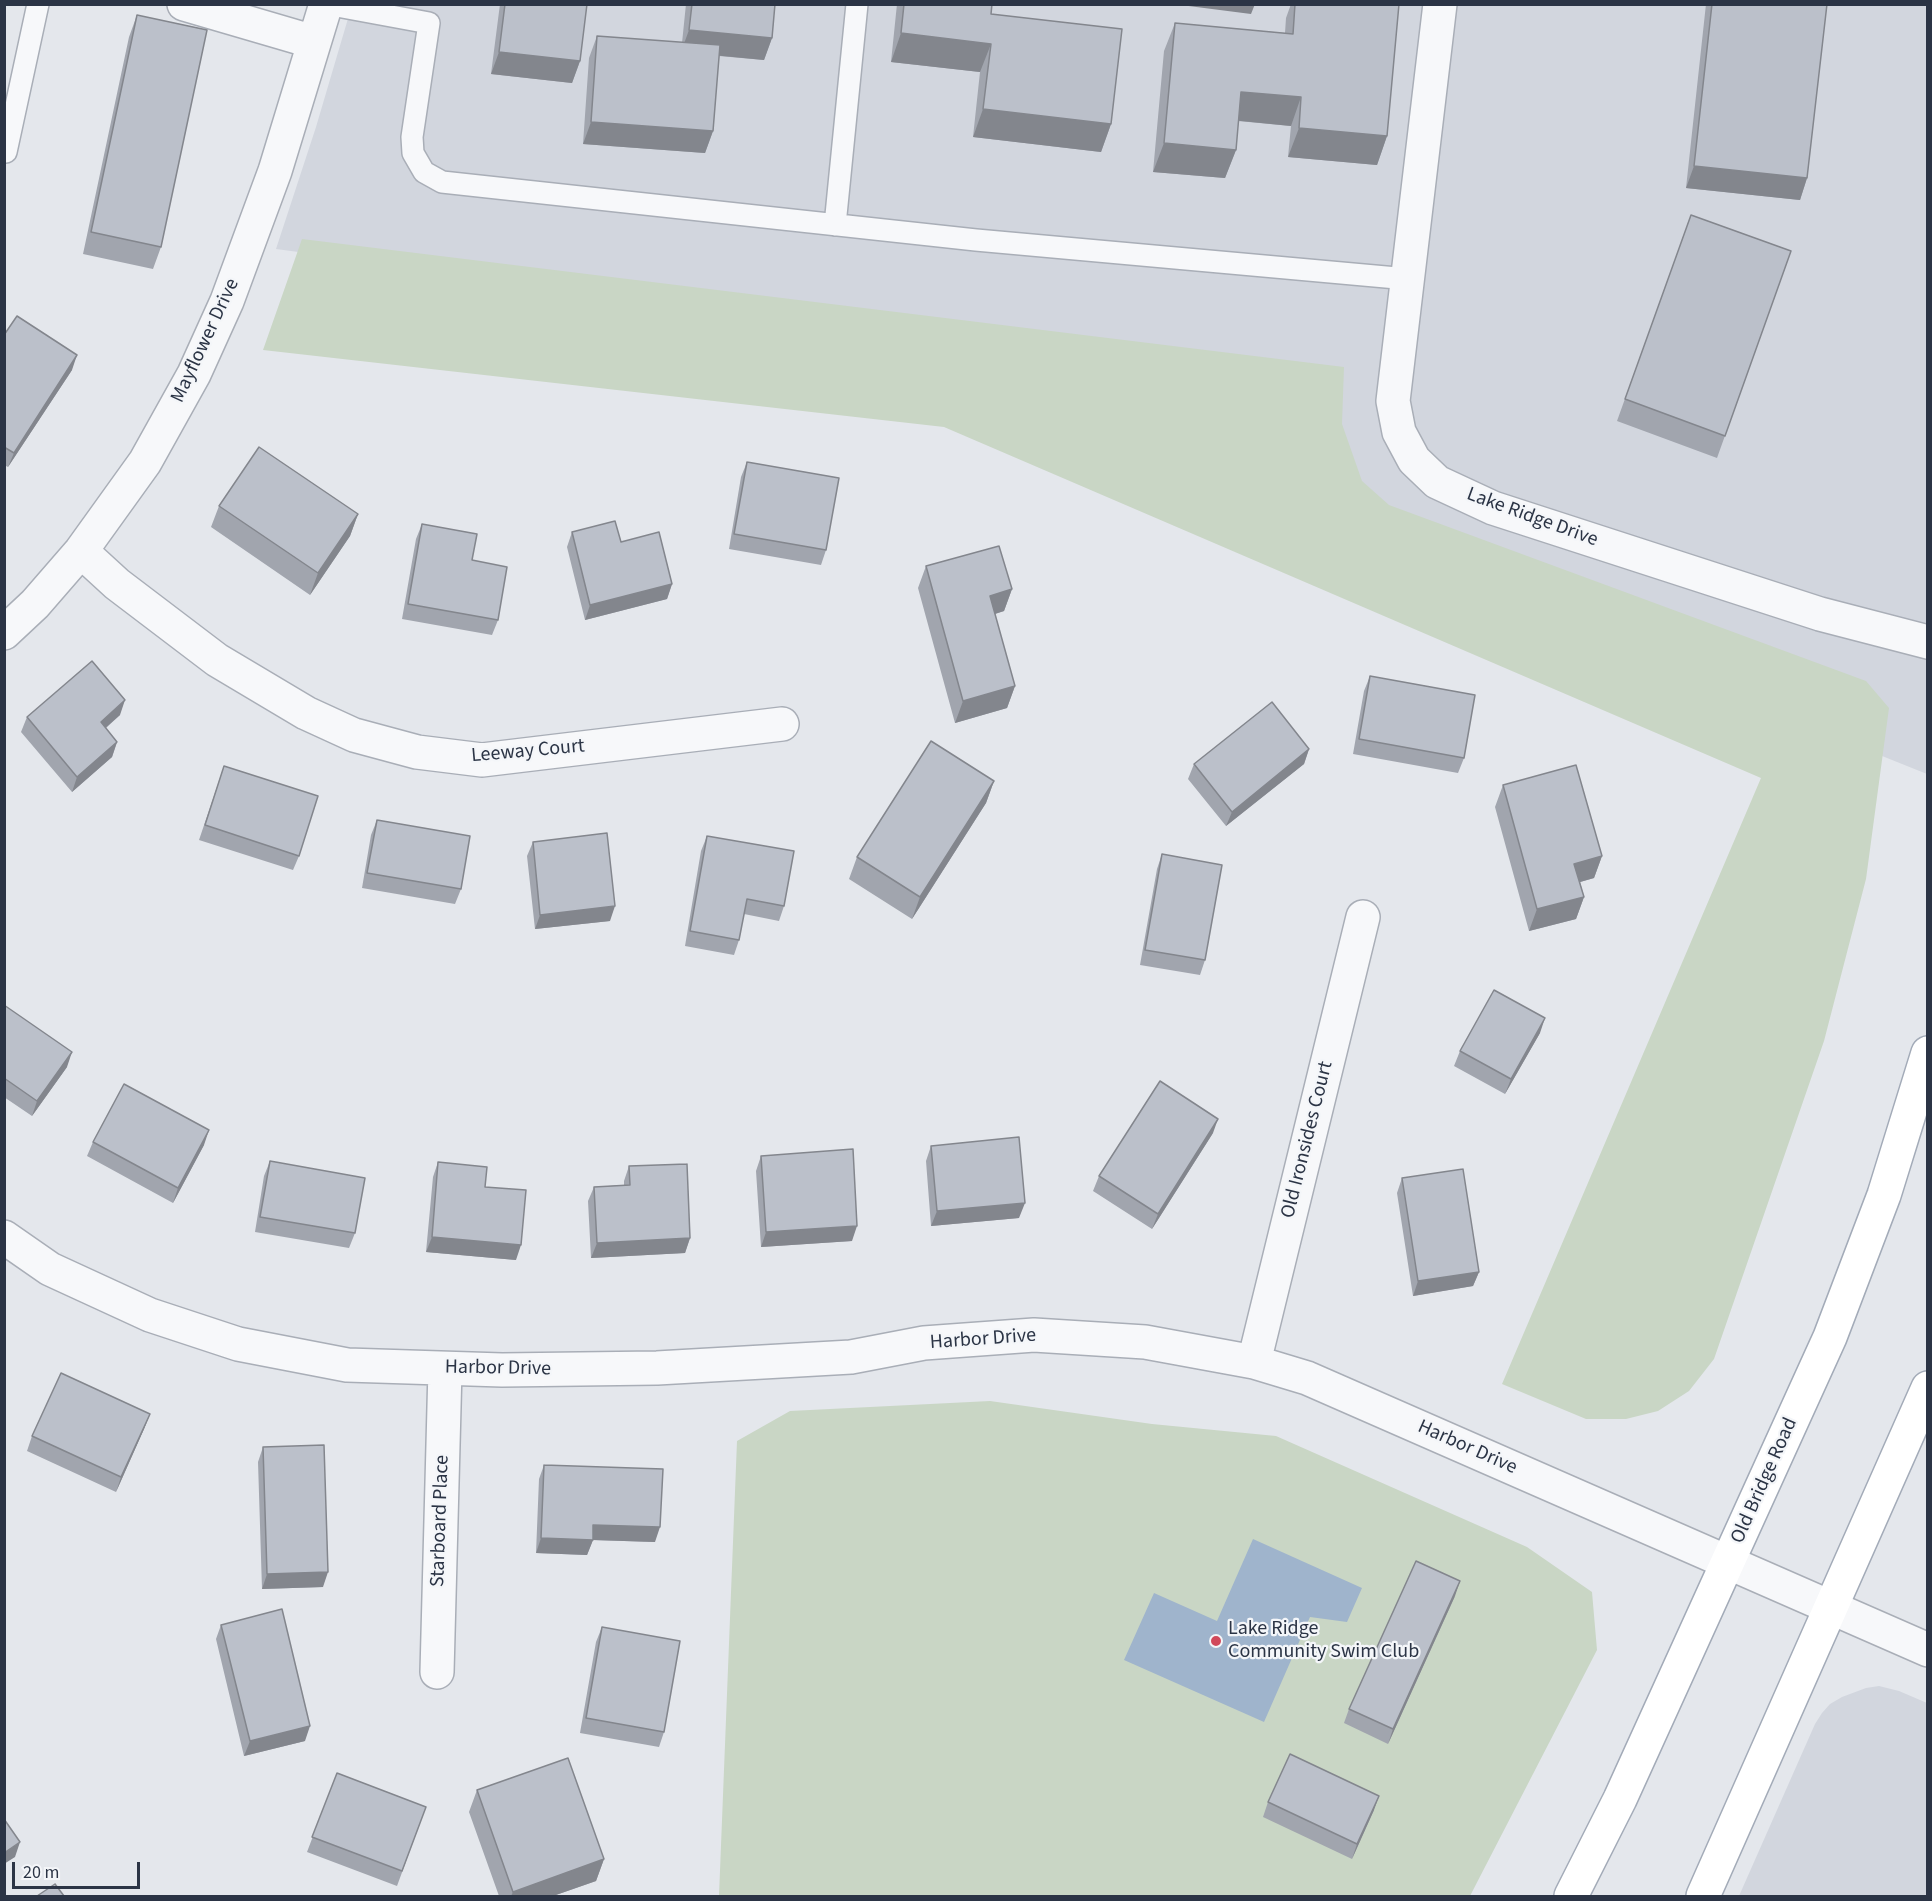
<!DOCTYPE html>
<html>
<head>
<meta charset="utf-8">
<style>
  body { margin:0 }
  #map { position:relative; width:1932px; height:1901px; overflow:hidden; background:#e4e7ec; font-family:"Source Sans 3",sans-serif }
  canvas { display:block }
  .frame { position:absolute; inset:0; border:6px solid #2b3445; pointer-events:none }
  .scale { position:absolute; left:12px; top:1862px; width:128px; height:27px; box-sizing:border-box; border:3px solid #2b3445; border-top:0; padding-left:8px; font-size:18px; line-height:21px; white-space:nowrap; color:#2b3445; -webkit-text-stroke:4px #f4f6f9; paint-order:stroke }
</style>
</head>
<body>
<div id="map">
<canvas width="1932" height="1901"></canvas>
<div class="frame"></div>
<div class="scale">20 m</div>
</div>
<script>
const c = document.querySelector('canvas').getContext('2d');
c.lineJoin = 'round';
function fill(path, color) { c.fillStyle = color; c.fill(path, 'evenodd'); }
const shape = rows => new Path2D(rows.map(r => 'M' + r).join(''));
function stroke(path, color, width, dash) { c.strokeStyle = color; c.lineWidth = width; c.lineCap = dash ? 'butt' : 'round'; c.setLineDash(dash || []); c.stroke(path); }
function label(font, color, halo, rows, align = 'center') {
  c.font = font + ' "Source Sans 3",sans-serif'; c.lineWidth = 4.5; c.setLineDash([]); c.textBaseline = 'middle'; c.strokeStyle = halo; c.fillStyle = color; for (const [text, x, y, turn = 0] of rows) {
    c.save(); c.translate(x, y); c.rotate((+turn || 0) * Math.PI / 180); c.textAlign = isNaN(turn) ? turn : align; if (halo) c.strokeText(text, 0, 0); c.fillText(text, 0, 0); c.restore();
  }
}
fill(shape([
  [352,5,1927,5,1927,774,1278,514,1296,385,276,249,316,127],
  [1879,1686,1899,1691,1927,1703,1927,1896,1739,1896,1815,1724,1822,1713,1830,1704,1842,1697,1866,1688]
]), '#d2d6de');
fill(shape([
  [302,239,1344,367,1342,424,1362,481,1389,505,1866,681,1889,708,1866,879,1824,1041,1714,1359,1689,1391,1658,1411,1626,1419,1586,1419,1502,1384,1761,778,944,427,263,350],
  [990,1401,1152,1424,1276,1436,1527,1547,1592,1592,1597,1650,1470,1896,719,1896,737,1441,790,1411]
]), '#c9d6c5');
fill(shape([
  [1253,1539,1362,1588,1347,1622,1310,1617,1264,1722,1124,1660,1154,1593,1217,1621]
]), '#9fb4cc');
const lane = shape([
  [326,4,429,23,412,137,413,153,424,172,442,182,976,240,1408,279],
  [6,152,38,4],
  [835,225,857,4]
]);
const street = shape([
  [184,4,314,42],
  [1440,4,1393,401,1399,432,1414,460,1437,482,1493,508,1820,614,1928,642],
  [81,551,117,584,217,660,306,713,354,735,417,752,482,760,782,724],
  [4,633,35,604,81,551,145,462,194,374,227,301,275,171,326,4],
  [4,1237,50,1269,150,1315,238,1344,347,1365,502,1370,657,1368,851,1357,924,1343,1034,1335,1145,1342,1254,1362,1307,1378,1928,1650],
  [1254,1362,1363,917],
  [437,1672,445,1369]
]);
const primary = shape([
  [1571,1896,1620,1799,1830,1337,1884,1195,1928,1053],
  [1703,1896,1928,1388]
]);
stroke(lane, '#a9aeb7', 24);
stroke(street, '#a9aeb7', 36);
stroke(primary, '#a3abb8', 36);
stroke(lane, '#f7f8fa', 21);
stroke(street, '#f7f8fa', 33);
stroke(primary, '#fff', 33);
fill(shape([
  [500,4,587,4,580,61,572,83,491,74],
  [686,4,775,4,772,38,764,60,719,56,713,131,705,153,583,144,589,58,597,36,682,43],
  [897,4,992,4,991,14,1111,124,1101,152,973,137,980,72,891,62],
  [1291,4,1399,4,1387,136,1377,165,1288,157,1291,126,1238,121,1236,150,1225,178,1153,172,1164,51,1175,23,1285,33,1286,18],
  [1706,4,1827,4,1807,178,1800,200,1686,188],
  [137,15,161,247,153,269,83,254,129,37],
  [1691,215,1791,251,1717,458,1617,421],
  [4,335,72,370,8,467,4,465],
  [747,462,826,550,821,565,729,549,741,477],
  [219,506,358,514,350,536,310,595,211,527],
  [422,524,472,560,498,620,492,635,402,619,416,539],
  [572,532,621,542,672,584,667,599,585,620,567,547],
  [926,566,1012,589,1004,611,995,614,1015,686,1007,708,955,723,918,588],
  [1370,676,1464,758,1458,773,1353,754,1364,691],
  [120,715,106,728,117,742,112,757,72,792,21,732,27,717],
  [1309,749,1304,764,1226,826,1188,779,1194,764],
  [224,766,299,856,293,870,199,840],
  [994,781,986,803,912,919,849,879,857,857],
  [1503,785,1602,856,1594,878,1580,882,1584,897,1576,919,1529,931,1495,807],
  [377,820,461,889,455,904,362,888,371,835],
  [707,836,784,906,779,921,744,914,739,940,734,955,685,946,701,851],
  [533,842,610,921,535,929,527,856],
  [1162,854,1205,960,1200,975,1140,965,1157,869],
  [4,1005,67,1067,32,1116,4,1097],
  [1540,1033,1505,1094,1454,1066,1460,1051],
  [1213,1133,1152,1229,1093,1191,1099,1176],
  [93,1142,204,1145,173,1203,87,1156],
  [931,1146,1019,1218,931,1226,926,1161],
  [761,1156,852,1241,761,1247,756,1171],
  [270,1161,355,1233,349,1248,255,1232,264,1176],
  [438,1162,485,1187,516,1260,426,1252,433,1177],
  [629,1166,690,1238,685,1253,591,1258,588,1201,594,1187,624,1185,624,1181],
  [1402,1178,1479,1272,1473,1286,1413,1296,1397,1193],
  [150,1414,144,1429,116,1492,27,1451,32,1436],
  [263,1447,323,1587,262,1589,258,1462],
  [544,1465,655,1542,593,1540,587,1555,536,1553,539,1479],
  [1455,1596,1388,1744,1344,1723,1349,1709],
  [221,1625,305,1741,244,1756,216,1639],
  [602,1627,664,1732,659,1747,580,1733,596,1642],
  [337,1773,426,1807,397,1886,307,1852],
  [477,1790,604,1859,596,1881,553,1896,499,1896,469,1812],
  [1268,1802,1374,1810,1352,1859,1263,1817]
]), '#a1a5ae');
fill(shape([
  [1173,4,1255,4,1251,14],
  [689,30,772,38,764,60,681,52],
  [901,33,991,44,980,72,891,62],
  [499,52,580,61,572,83,491,74],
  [1241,92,1301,97,1291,126,1231,120],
  [983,109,1111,124,1101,152,973,137],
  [591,122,713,131,705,153,583,144],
  [1299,128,1387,136,1377,165,1288,157],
  [1164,143,1236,150,1225,178,1153,172],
  [1694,166,1807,178,1800,200,1686,188],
  [77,355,72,370,8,467,14,453],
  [358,514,350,536,310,595,318,573],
  [672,584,667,599,585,620,590,605],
  [1012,589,1004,611,982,618,990,596],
  [1015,686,1007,708,955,723,963,701],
  [125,700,120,715,95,737,101,722],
  [117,742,112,757,72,792,77,777],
  [1309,749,1304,764,1226,826,1232,812],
  [994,781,986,803,912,919,920,897],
  [1602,856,1594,878,1566,886,1574,864],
  [1584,897,1576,919,1529,931,1537,909],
  [615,906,610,921,535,929,540,915],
  [1545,1018,1540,1033,1505,1094,1511,1079],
  [72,1052,67,1067,32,1116,37,1101],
  [1218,1119,1213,1133,1152,1229,1158,1214],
  [209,1130,204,1145,173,1203,178,1188],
  [1025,1203,1019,1218,931,1226,937,1211],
  [857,1226,852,1241,761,1247,766,1232],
  [432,1237,521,1245,516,1260,426,1252],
  [690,1238,685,1253,591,1258,597,1243],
  [1479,1272,1473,1286,1413,1296,1418,1281],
  [150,1414,144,1429,116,1492,121,1477],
  [593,1525,660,1527,655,1542,593,1540,587,1555,536,1553,541,1538],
  [328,1572,323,1587,262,1589,267,1574],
  [1460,1581,1455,1596,1388,1744,1393,1729],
  [310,1726,305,1741,244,1756,250,1741],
  [1379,1796,1374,1810,1352,1859,1357,1844],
  [20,1842,15,1857,4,1864,4,1853],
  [604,1859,596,1881,553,1896,511,1896,513,1892]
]), '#83868d');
const building = shape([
  [505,4,587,4,580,61,499,52,505,4],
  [692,4,775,4,772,38,689,30,692,4],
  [904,4,992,4,991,14,1122,29,1111,124,983,109,991,44,901,33,904,4],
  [1295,4,1399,4,1387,136,1299,128,1301,97,1241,92,1236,150,1164,143,1175,23,1293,34,1295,4],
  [1712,4,1827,4,1807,178,1694,166,1712,4],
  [137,15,207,30,161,247,91,232,137,15],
  [597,36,720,45,713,131,591,122,597,36],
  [1691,215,1791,251,1725,436,1625,399,1691,215],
  [17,316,77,355,14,453,4,447,4,335,17,316],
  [259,447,358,514,318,573,219,506,259,447],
  [747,462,839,478,826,550,734,534,747,462],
  [615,521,621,542,659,532,672,584,590,605,572,532,615,521],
  [422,524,477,534,472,560,507,567,498,620,408,604,422,524],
  [999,546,1012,589,990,596,1015,686,963,701,926,566,999,546],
  [92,661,125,700,101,722,117,742,77,777,27,717,92,661],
  [1370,676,1475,695,1464,758,1359,739,1370,676],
  [1272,702,1309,749,1232,812,1194,764,1272,702],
  [931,741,994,781,920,897,857,857,931,741],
  [1576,765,1602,856,1574,864,1584,897,1537,909,1503,785,1576,765],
  [224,766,318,796,299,856,205,825,224,766],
  [377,820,470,836,461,889,367,873,377,820],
  [607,833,615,906,540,915,533,842,607,833],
  [707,836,794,851,784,906,747,899,739,940,690,931,707,836],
  [1162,854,1222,865,1205,960,1145,950,1162,854],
  [1494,990,1545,1018,1511,1079,1460,1051,1494,990],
  [4,1005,72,1052,37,1101,4,1078,4,1005],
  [1160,1081,1218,1119,1158,1214,1099,1176,1160,1081],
  [124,1084,209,1130,178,1188,93,1142,124,1084],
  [1019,1137,1025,1203,937,1211,931,1146,1019,1137],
  [853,1149,857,1226,766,1232,761,1156,853,1149],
  [270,1161,365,1178,355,1233,260,1217,270,1161],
  [438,1162,487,1167,485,1187,526,1190,521,1245,432,1237,438,1162],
  [687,1164,690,1238,597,1243,594,1187,630,1185,629,1166,687,1164],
  [1463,1169,1479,1272,1418,1281,1402,1178,1463,1169],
  [61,1373,150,1414,121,1477,32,1436,61,1373],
  [324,1445,328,1572,267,1574,263,1447,324,1445],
  [544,1465,663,1469,660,1527,593,1525,593,1540,541,1538,544,1465],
  [1416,1561,1460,1581,1393,1729,1349,1709,1416,1561],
  [282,1609,310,1726,250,1741,221,1625,282,1609],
  [602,1627,680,1641,664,1732,586,1718,602,1627],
  [1290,1754,1379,1796,1357,1844,1268,1802,1290,1754],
  [568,1758,604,1859,513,1892,477,1790,568,1758],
  [337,1773,426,1807,402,1871,312,1837,337,1773],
  [4,1819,20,1842,4,1853,4,1819],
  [55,1884,64,1896,37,1896,55,1884]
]);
fill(building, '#bbc0ca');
stroke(building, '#83868d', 1.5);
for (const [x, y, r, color] of [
  [1216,1641,6,"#d1495b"]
]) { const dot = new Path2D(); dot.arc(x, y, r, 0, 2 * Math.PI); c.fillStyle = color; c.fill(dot); stroke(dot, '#f4f6f9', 2); }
label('20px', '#2b3445', '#f4f6f9', [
  ["Mayflower Drive",206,341,-65],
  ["Lake Ridge Drive",1532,518,20],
  ["Leeway Court",528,752,-5],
  ["Old Ironsides Court",1308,1140,-76],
  ["Harbor Drive",983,1340,-4],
  ["Harbor Drive",498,1369,1],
  ["Harbor Drive",1467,1448,24],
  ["Old Bridge Road",1765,1481,-66],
  ["Starboard Place",441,1521,-88]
]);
label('20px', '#2b3445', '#f4f6f9', [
  ["Lake Ridge",1228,1630],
  ["Community Swim Club",1228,1653]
], 'left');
</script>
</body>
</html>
